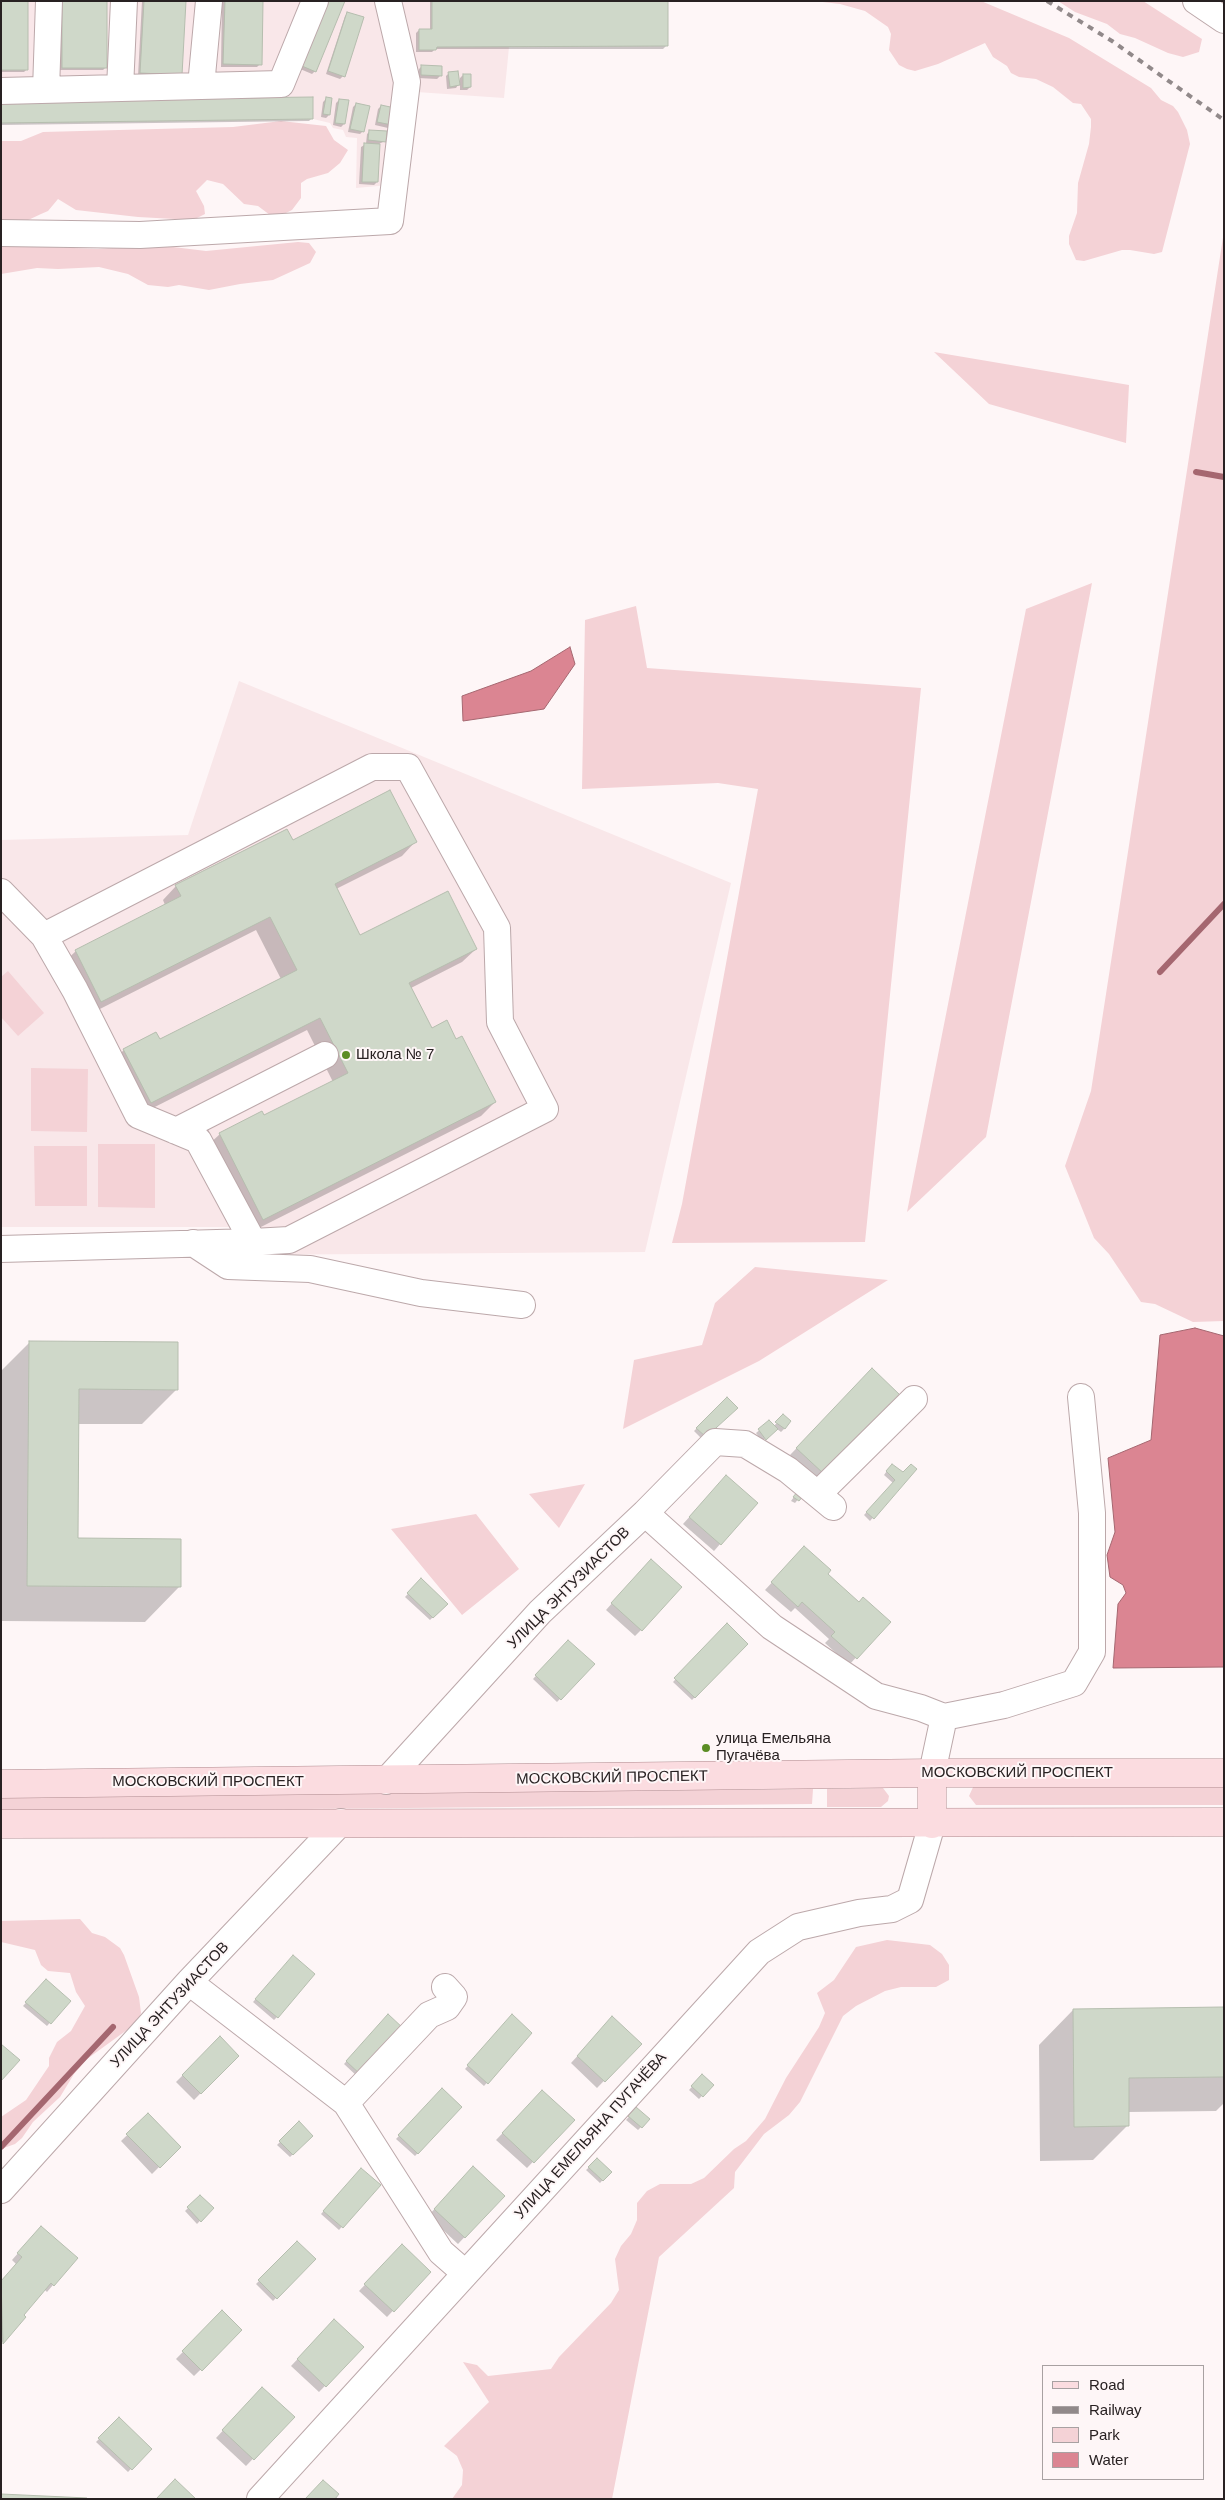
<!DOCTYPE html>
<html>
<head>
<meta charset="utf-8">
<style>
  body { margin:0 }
  #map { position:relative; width:1225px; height:2500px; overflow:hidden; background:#fef6f7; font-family:Arial,sans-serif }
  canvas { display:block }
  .frame { position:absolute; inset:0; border:2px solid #282122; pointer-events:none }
  .legend { position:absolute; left:1042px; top:2365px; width:162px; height:115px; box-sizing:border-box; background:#fef6f7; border:1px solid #a8a1a2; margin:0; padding:6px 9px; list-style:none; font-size:15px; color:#282122 }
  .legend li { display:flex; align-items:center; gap:10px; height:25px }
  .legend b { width:25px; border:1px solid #a8a1a2 }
</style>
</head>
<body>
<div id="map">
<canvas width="1225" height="2500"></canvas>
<div class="frame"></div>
<ul class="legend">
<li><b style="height:6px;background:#fbdce0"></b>Road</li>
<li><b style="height:6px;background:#91898a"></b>Railway</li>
<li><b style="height:14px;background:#f4d2d6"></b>Park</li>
<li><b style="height:14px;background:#db8592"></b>Water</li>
</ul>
</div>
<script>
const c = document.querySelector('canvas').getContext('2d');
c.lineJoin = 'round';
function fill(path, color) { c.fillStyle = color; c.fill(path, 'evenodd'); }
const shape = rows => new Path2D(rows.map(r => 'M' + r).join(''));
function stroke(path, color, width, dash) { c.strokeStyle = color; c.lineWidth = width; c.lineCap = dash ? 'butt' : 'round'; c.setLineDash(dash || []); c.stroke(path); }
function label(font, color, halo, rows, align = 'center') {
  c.font = font + ' Arial,sans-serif'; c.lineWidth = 4; c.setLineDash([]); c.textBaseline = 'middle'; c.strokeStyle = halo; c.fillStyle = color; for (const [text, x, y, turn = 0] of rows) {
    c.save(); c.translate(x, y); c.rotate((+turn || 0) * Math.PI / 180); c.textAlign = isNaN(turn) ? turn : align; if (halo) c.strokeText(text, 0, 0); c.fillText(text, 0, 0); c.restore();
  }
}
fill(shape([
  [1,1,668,1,668,46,509,47,504,98,402,91,389,185,356,188,357,138,346,137,343,130,333,128,330,123,313,119,1,123],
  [239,681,731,883,645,1252,230,1255,230,1227,1,1227,1,840,188,835]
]), '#f9e7e9');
fill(shape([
  [814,1,981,1,1069,38,1151,88,1161,100,1173,106,1178,112,1187,130,1190,144,1162,252,1154,254,1130,250,1122,250,1084,261,1076,260,1069,244,1069,236,1077,213,1078,183,1089,144,1091,127,1091,119,1081,104,1073,103,1053,87,1036,79,1019,77,1011,73,1007,66,993,57,985,43,938,64,915,71,907,69,899,65,889,50,891,34,888,27,865,11,840,4],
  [1058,1,1143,1,1202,39,1199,52,1183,57,1168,53,1135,38,1120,34,1107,24,1075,12],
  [281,121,326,126,334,140,348,150,340,163,328,173,307,179,301,183,301,198,292,210,286,213,270,215,258,206,244,204,223,184,207,180,196,191,204,206,205,214,193,220,138,217,76,210,58,199,48,211,41,214,24,222,1,227,1,141,21,141,43,132,233,127],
  [1224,231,1224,1321,1193,1322,1155,1304,1141,1302,1109,1254,1094,1238,1065,1166,1091,1091],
  [298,242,309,243,316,252,310,263,273,280,240,284,209,290,179,285,168,287,148,285,128,274,99,267,58,269,37,268,1,274,1,245,98,249,157,245,206,251],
  [934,352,1129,385,1126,443,989,404],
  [1092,583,986,1137,907,1212,1026,609],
  [636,606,647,668,921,688,865,1242,672,1243,682,1204,758,789,718,783,582,789,585,620],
  [8,971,44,1013,18,1036,1,1017,1,977],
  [31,1068,88,1069,87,1132,31,1131],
  [98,1144,155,1144,155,1208,98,1207],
  [34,1146,87,1146,87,1206,35,1206],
  [755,1267,888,1280,759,1361,623,1429,634,1360,702,1345,715,1303],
  [585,1484,559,1528,529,1494],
  [476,1514,519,1569,462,1615,391,1529],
  [1224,1783,1224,1805,976,1805,969,1796,974,1785],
  [883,1788,889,1796,888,1801,881,1807,827,1807,827,1789],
  [813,1789,812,1804,1,1812,1,1796],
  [80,1919,92,1933,105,1937,120,1948,124,1955,139,1997,141,2013,138,2022,87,2059,74,2074,60,2097,33,2122,22,2138,15,2144,1,2149,1,2117,26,2100,49,2066,49,2058,57,2042,71,2031,85,2006,76,1992,70,1973,48,1971,41,1965,35,1950,1,1942,1,1921],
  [887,1940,930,1945,942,1954,949,1965,949,1980,936,1987,901,1987,885,1991,856,2006,843,2016,800,2102,789,2115,764,2134,735,2172,734,2188,659,2257,612,2499,452,2499,462,2485,463,2470,457,2456,444,2446,489,2402,463,2362,477,2365,488,2376,551,2369,559,2357,611,2303,619,2290,615,2259,621,2246,631,2234,637,2220,637,2203,647,2191,660,2184,691,2184,704,2178,734,2149,746,2141,765,2119,786,2078,819,2027,825,2013,817,1993,834,1980,856,1947]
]), '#f4d2d6');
const water = shape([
  [570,647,575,664,544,709,463,721,462,696,531,671,570,647],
  [1195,1328,1224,1336,1224,1667,1113,1668,1118,1604,1126,1593,1123,1585,1110,1577,1107,1555,1115,1532,1108,1458,1151,1440,1160,1335,1195,1328]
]);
fill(water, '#db8592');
stroke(water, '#a56770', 1);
fill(shape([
  [1,1,27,69,24,72,1,72],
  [60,1,106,67,103,70,60,70],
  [142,1,184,1,181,75,138,76],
  [222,1,262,1,260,64,257,67,221,67],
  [320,1,315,71,312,74,293,66],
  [430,1,666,1,666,46,663,49,435,49,432,52,416,52,416,33,419,30,430,30],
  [348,13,343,76,340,79,326,74,345,16],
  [422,66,440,76,437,79,418,78,419,69],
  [449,73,458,85,456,88,447,89,446,76],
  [463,75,470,87,467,90,460,90,460,78],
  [326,99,329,115,326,118,321,117,323,102],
  [339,100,344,124,341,127,333,125,336,103],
  [1,103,312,118,309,121,1,125],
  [356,104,363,131,360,134,348,132,353,107],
  [381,106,391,125,388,128,375,125,378,109],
  [370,131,385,141,379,144,377,182,374,185,359,184,361,147,366,144,367,134],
  [292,841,415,842,402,856,336,889,360,937,476,949,462,962,411,988,432,1030,456,1041,495,1102,481,1116,249,1233,206,1147,220,1134,263,1117,333,1082,307,1030,137,1116,110,1063,124,1050,159,1041,281,979,256,930,88,1015,62,964,76,951,165,905,163,900,176,886],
  [29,1343,177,1389,142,1424,78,1424,77,1539,179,1587,145,1622,1,1621,1,1371],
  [872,1370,898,1395,816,1480,790,1455],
  [727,1399,702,1439,694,1431],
  [783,1416,789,1422,784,1429,781,1432,777,1429,762,1441,756,1433,769,1422,774,1426],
  [889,1468,903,1474,915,1469,870,1521,864,1515,893,1483,884,1475],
  [720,1483,756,1503,714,1551,683,1524],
  [799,1490,806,1490,795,1503,791,1501],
  [798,1554,826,1574,859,1603,889,1622,849,1665,825,1643,829,1639,795,1608,791,1612,765,1590],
  [644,1567,641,1630,635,1636,606,1610],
  [421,1580,446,1604,430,1620,405,1597],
  [727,1625,746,1644,692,1700,673,1682],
  [568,1641,593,1665,557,1702,533,1679],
  [293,1957,277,2017,274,2020,253,2002],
  [46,1981,69,2001,47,2026,23,2006],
  [1224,2009,1224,2103,1216,2111,1128,2112,1128,2125,1093,2160,1040,2161,1039,2045,1073,2010],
  [388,2016,359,2078,344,2064],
  [512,2016,531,2033,484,2086,465,2069],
  [606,2025,640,2044,597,2088,571,2063],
  [220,2038,237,2056,194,2100,176,2082],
  [702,2076,712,2085,699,2099,689,2090],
  [442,2090,461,2107,415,2156,396,2139],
  [542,2092,573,2120,527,2168,496,2140],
  [636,2109,648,2120,638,2130,626,2120],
  [148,2115,179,2147,152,2174,121,2141],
  [299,2123,312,2136,290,2157,277,2145],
  [597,2160,610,2172,600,2183,586,2170],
  [361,2170,379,2185,339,2230,321,2214],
  [467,2174,503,2196,458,2244,428,2216],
  [200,2196,212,2208,197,2224,185,2211],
  [35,2234,53,2285,47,2292,44,2289,1,2344,1,2282,16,2264,12,2260],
  [297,2243,314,2259,273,2301,256,2284],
  [402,2246,430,2272,387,2317,359,2291],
  [222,2312,241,2330,194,2376,176,2359],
  [328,2327,363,2347,319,2392,291,2366],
  [256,2395,293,2417,246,2466,216,2438],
  [119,2419,150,2449,128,2472,96,2442]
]), '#0003');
stroke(shape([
  [1196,472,1224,477],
  [1160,972,1224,904],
  [1,2147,113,2027]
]), '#a56770', 6);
const building = shape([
  [1,1,28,1,28,70,1,70,1,1],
  [62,1,107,1,107,68,62,68,62,1],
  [144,1,186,1,182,75,140,73,144,1],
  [225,1,263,1,262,65,223,64,225,1],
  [320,1,345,1,316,72,295,63,320,1],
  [432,1,668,1,668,46,437,47,436,50,419,50,419,29,432,29,432,1],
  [347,12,364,17,345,77,328,71,347,12],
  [421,65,442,66,442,76,421,75,421,65],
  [458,71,460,85,450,87,448,72,458,71],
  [463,74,471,74,471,87,463,88,463,74],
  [313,97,313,119,1,123,1,101,313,97],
  [326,97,332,98,330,115,323,114,326,97],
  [339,99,349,100,345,124,335,123,339,99],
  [356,103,370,106,364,132,350,129,356,103],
  [381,105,395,108,392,125,377,122,381,105],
  [369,130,387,131,386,142,368,140,369,130],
  [364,143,380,144,378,182,362,182,364,143],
  [390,790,417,842,335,884,360,935,448,891,477,949,409,983,432,1028,447,1020,456,1039,462,1036,496,1102,263,1220,219,1133,262,1111,264,1115,348,1073,320,1018,151,1103,123,1049,156,1032,160,1039,297,970,270,917,101,1002,75,950,181,896,175,885,287,829,293,840,390,790],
  [29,1341,178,1342,178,1390,79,1389,78,1538,181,1539,181,1587,27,1586,29,1341],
  [872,1368,900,1395,824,1474,796,1448,872,1368],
  [727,1397,738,1408,706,1437,696,1428,727,1397],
  [783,1414,791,1421,785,1429,775,1422,783,1414],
  [769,1420,778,1429,766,1440,758,1429,769,1420],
  [892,1464,903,1472,911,1464,917,1469,874,1519,866,1512,895,1480,886,1471,892,1464],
  [726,1475,758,1503,721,1545,689,1517,726,1475],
  [802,1486,808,1490,799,1501,793,1497,802,1486],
  [804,1546,831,1570,828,1574,859,1602,863,1597,891,1622,857,1659,831,1636,835,1632,802,1602,798,1607,771,1582,804,1546],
  [651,1559,682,1587,642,1631,611,1603,651,1559],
  [421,1578,448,1604,433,1618,407,1593,421,1578],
  [727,1623,748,1644,695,1698,674,1678,727,1623],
  [568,1640,595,1664,561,1700,535,1675,568,1640],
  [293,1955,315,1974,278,2018,255,1999,293,1955],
  [46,1979,71,2001,51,2024,25,2002,46,1979],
  [1224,2007,1224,2077,1129,2078,1129,2126,1074,2127,1073,2009,1224,2007],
  [388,2014,404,2029,362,2076,346,2061,388,2014],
  [512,2014,532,2033,488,2084,467,2065,512,2014],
  [612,2016,642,2044,605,2082,577,2056,612,2016],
  [220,2036,239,2056,201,2094,182,2075,220,2036],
  [1,2044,20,2060,1,2081,1,2044],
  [702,2074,714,2085,703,2097,691,2086,702,2074],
  [442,2088,462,2107,418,2154,398,2135,442,2088],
  [542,2090,575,2120,534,2163,502,2133,542,2090],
  [636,2107,650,2119,642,2128,628,2116,636,2107],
  [148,2113,181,2147,160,2168,126,2134,148,2113],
  [299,2121,313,2136,293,2155,279,2141,299,2121],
  [597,2158,612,2172,603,2181,588,2167,597,2158],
  [473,2166,505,2196,465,2238,434,2209,473,2166],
  [361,2168,381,2185,343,2228,323,2211,361,2168],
  [200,2195,214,2208,201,2222,187,2207,200,2195],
  [41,2226,78,2258,54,2286,51,2283,24,2315,26,2317,3,2344,1,2281,22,2257,17,2253,41,2226],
  [297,2241,316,2259,277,2299,258,2280,297,2241],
  [402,2244,431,2272,394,2312,364,2284,402,2244],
  [222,2310,242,2330,202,2371,182,2351,222,2310],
  [334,2319,364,2347,326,2387,297,2359,334,2319],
  [262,2387,295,2417,254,2460,222,2430,262,2387],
  [119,2417,152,2449,132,2470,98,2438,119,2417],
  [175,2479,196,2499,156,2499,175,2479],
  [323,2480,339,2494,335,2499,305,2499,323,2480],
  [1,2494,87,2498,87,2499,1,2499,1,2494]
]);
fill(building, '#cfd8c9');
stroke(building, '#b6beaf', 1);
const minor = shape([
  [1196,1,1224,20],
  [201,86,209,1],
  [120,88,124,1],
  [46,90,49,1],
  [1,91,281,84,315,1],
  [1,233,140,235,390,221,407,82,388,1],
  [1,892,44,936,372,767,408,767,497,928,500,1022,545,1109,289,1240,253,1242,198,1140,138,1115,75,990,44,936],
  [176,1131,325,1055],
  [193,1243,228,1266,310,1269,421,1293,522,1305],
  [1,1249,253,1242],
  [818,1494,914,1399],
  [645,1513,772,1627,876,1696,921,1708,944,1717,1004,1705,1074,1683,1092,1652,1092,1513,1081,1397],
  [932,1773,944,1717],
  [386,1781,540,1612,645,1513,715,1442,745,1444,788,1470,833,1507],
  [189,1982,346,2103,441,2252,465,2273],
  [346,2103,429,2015,447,2007,454,1997,445,1987],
  [1,2190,189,1982,341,1822],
  [260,2499,759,1952,798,1927,859,1913,892,1909,910,1900,932,1824]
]);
const major = shape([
  [932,1773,932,1824],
  [1,1784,932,1773,1224,1773],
  [1,1824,1224,1822]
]);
stroke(minor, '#bca8aa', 28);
stroke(major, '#b08c90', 29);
stroke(minor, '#fff', 26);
stroke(major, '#fbdce0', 28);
stroke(shape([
  [1047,1,1112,41,1224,120]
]), '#91898a', 4, [6, 6]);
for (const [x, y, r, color] of [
  [346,1055,5,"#5b8d24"],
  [706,1748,5,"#5b8d24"]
]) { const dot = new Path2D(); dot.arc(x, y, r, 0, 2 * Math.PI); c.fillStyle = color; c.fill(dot); stroke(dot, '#fef6f7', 2); }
label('15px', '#282122', '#fef6f7', [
  ["Школа № 7",356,1055],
  ["улица Емельяна",716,1739],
  ["Пугачёва",716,1756]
], 'left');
label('15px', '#282122', '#fef6f7', [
  ["УЛИЦА ЭНТУЗИАСТОВ",569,1588,-45],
  ["МОСКОВСКИЙ ПРОСПЕКТ",1017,1773],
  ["МОСКОВСКИЙ ПРОСПЕКТ",612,1778,-1],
  ["МОСКОВСКИЙ ПРОСПЕКТ",208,1782],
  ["УЛИЦА ЭНТУЗИАСТОВ",170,2005,-47],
  ["УЛИЦА ЕМЕЛЬЯНА ПУГАЧЁВА",591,2136,-48]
]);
</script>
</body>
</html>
